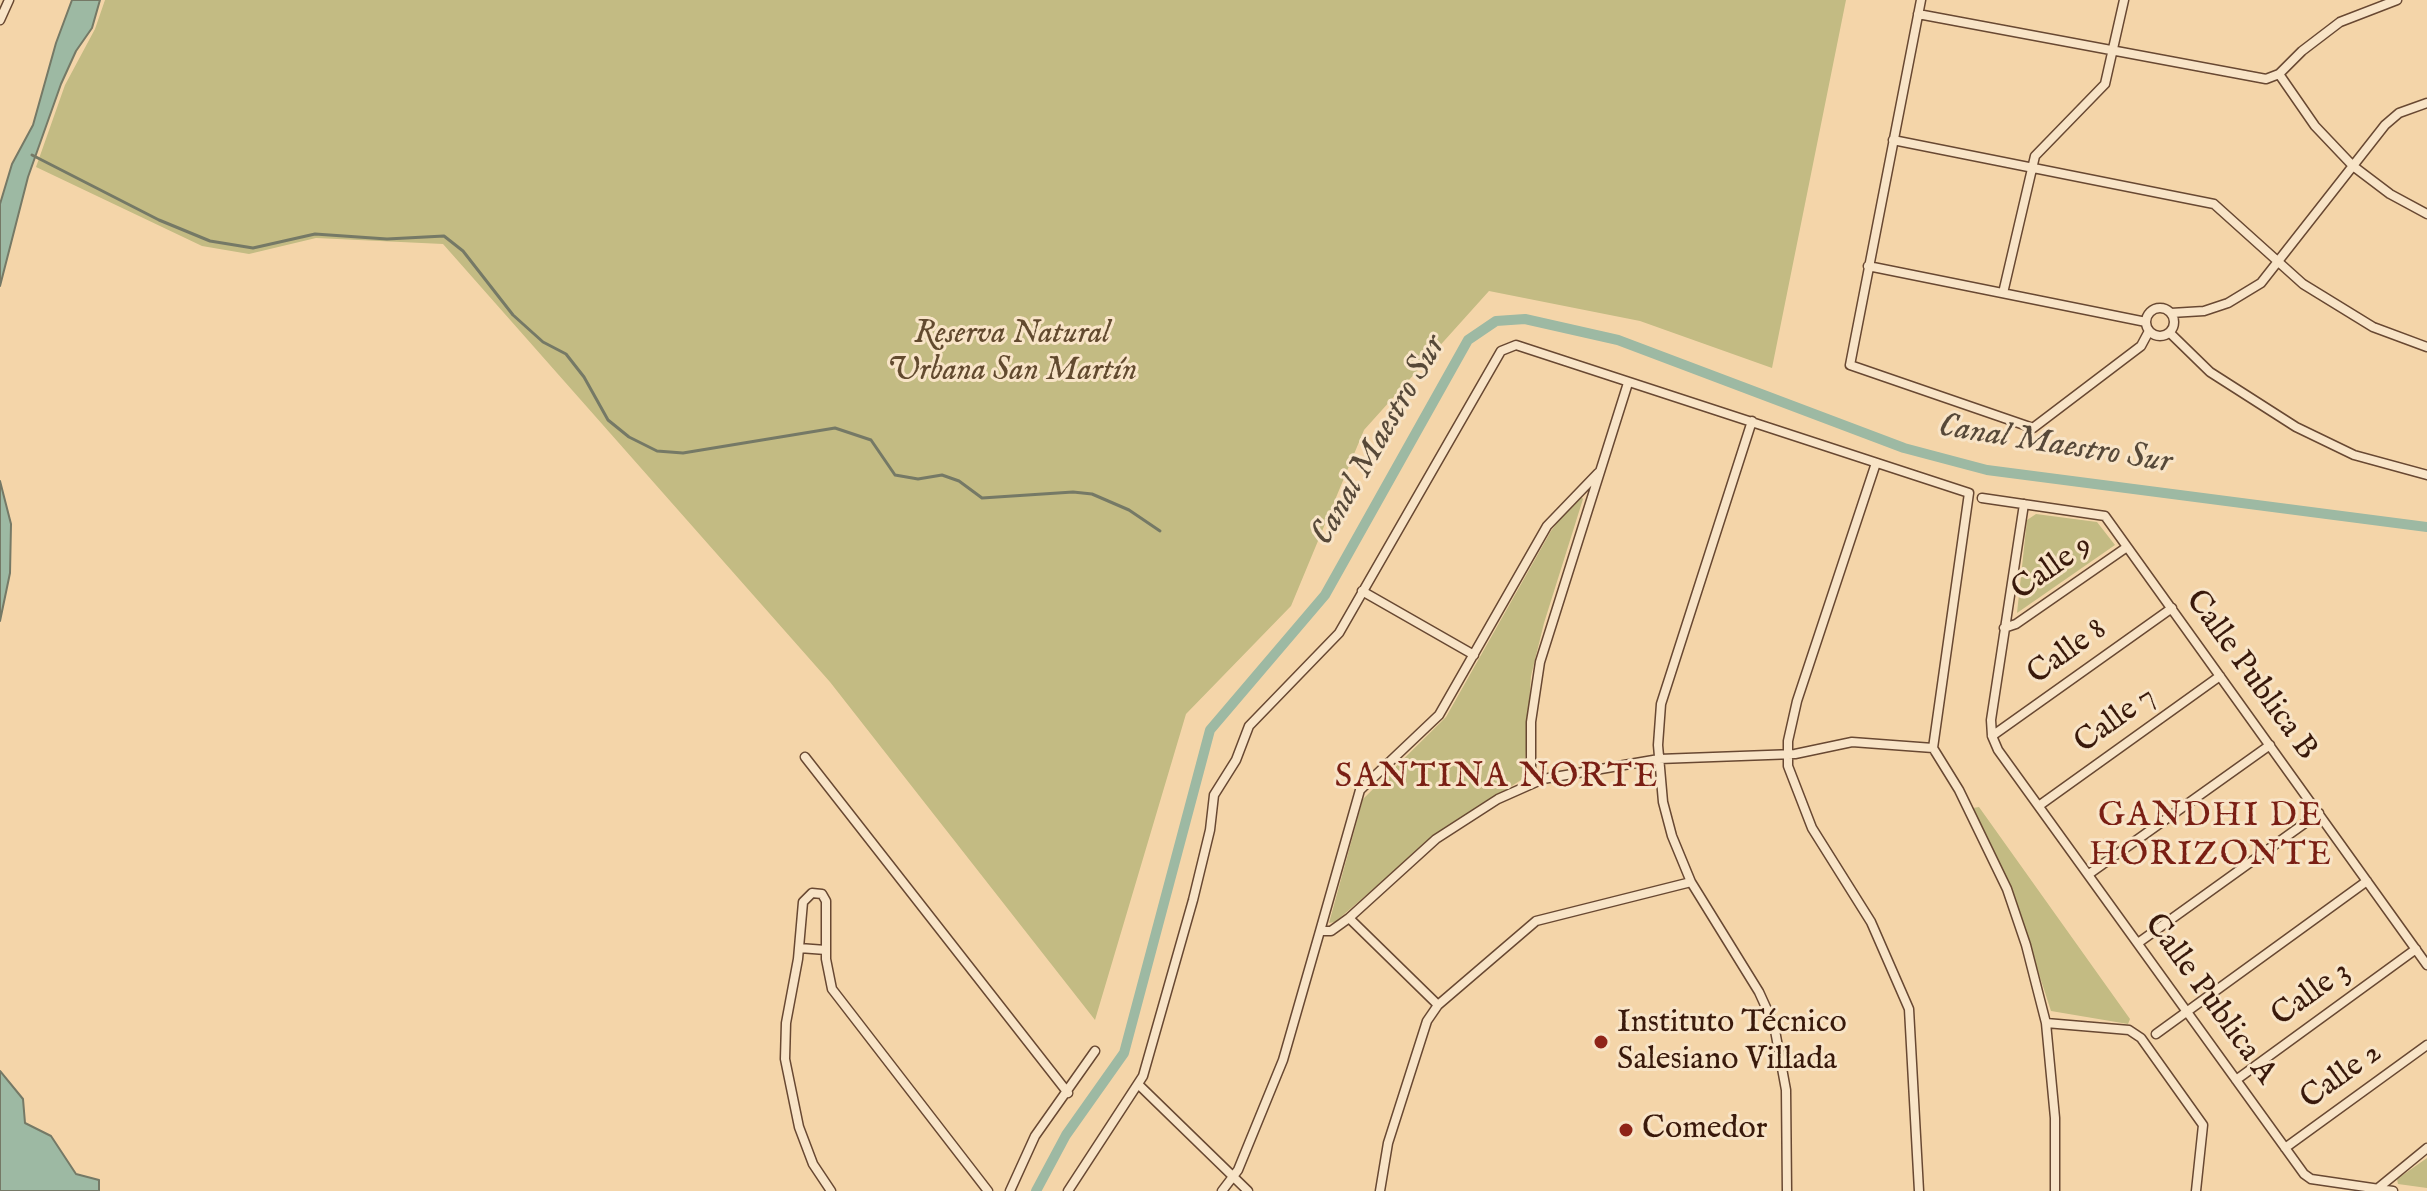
<!DOCTYPE html>
<html>
<head>
<meta charset="utf-8">
<style>
  body { margin:0 }
  canvas { display:block; background:#f4d5a9 }
</style>
</head>
<body>
<canvas width="2427" height="1191"></canvas>
<script>
const c = document.querySelector('canvas').getContext('2d');
c.lineJoin = 'round';
function fill(path, color) { c.fillStyle = color; c.fill(path, 'evenodd'); }
const shape = rows => new Path2D(rows.map(r => 'M' + r).join(''));
function stroke(path, color, width, dash) { c.strokeStyle = color; c.lineWidth = width; c.lineCap = dash ? 'butt' : 'round'; c.setLineDash(dash || []); c.stroke(path); }
function label(font, color, halo, rows, align = 'center') {
  c.font = font + ' "IM FELL English",serif'; c.lineWidth = 6; c.setLineDash([]); c.textBaseline = 'middle'; c.strokeStyle = halo; c.fillStyle = color; for (const [text, x, y, turn = 0] of rows) {
    c.save(); c.translate(x, y); c.rotate((+turn || 0) * Math.PI / 180); c.textAlign = isNaN(turn) ? turn : align; if (halo) c.strokeText(text, 0, 0); c.fillText(text, 0, 0); c.restore();
  }
}
fill(shape([
  [105,0,1846,0,1772,368,1640,321,1489,291,1364,430,1291,606,1186,714,1095,1020,830,682,443,244,316,238,249,254,202,246,36,167,65,85,95,29],
  [1579,494,1583,499,1544,623,1531,676,1524,778,1431,839,1335,922,1329,923,1363,799,1446,717,1551,531],
  [2036,514,2097,522,2115,545,2017,613,2027,520],
  [1979,807,2130,1019,2128,1024,2051,1011,2013,894,1973,808],
  [2427,1158,2427,1188,2398,1184,2397,1179]
]), '#c3bb83');
const water = shape([
  [72,0,100,0,92,28,76,51,61,84,28,177,0,286,0,204,12,164,33,125,56,43,72,0],
  [0,481,11,524,10,573,0,621,0,481],
  [0,1071,23,1099,25,1123,51,1136,76,1174,99,1180,99,1191,0,1191,0,1071]
]);
fill(water, '#9db9a3');
stroke(water, '#757966', 2);
stroke(shape([
  [32,155,159,220,210,241,253,248,315,234,387,239,444,236,463,251,513,315,543,342,566,354,584,377,608,420,629,437,657,451,683,453,835,428,871,440,895,475,918,479,942,475,959,481,982,498,1073,492,1092,494,1129,510,1160,531]
]), '#757966', 3);
stroke(shape([
  [1036,1191,1066,1135,1124,1053,1210,730,1325,595,1468,340,1496,321,1525,319,1618,340,1904,448,1987,470,2427,527]
]), '#9db9a3', 10);
const street = shape([
  [1921,0,1850,365,2033,428,2141,346,2149,331],
  [1918,14,2266,79,2279,74,2302,51,2340,22,2397,0],
  [0,20,9,0],
  [2279,74,2315,126,2353,166,2390,194,2427,214],
  [1893,140,2214,204,2303,284,2373,327,2427,347],
  [1868,266,2146,322],
  [2003,293,2035,156,2105,84,2124,0],
  '2146 322a14 14 0 1 1 28 0a14 14 0 1 1-28 0Z',
  [2171,313,2204,311,2228,303,2261,283,2385,125,2399,113,2427,103],
  [2170,333,2210,372,2296,427,2354,455,2427,475],
  [1876,463,1797,701,1788,741,1788,766,1812,828,1871,922,1909,1009,1919,1191],
  [1982,498,2105,516,2427,965],
  [2024,504,1991,720,1992,736,1998,750,2304,1174,2311,1179,2393,1191],
  [1362,591,1474,655],
  [2004,628,2016,624,2127,547],
  [1992,736,2172,608],
  [805,757,1068,1093],
  [1531,782,1531,722,1540,662,1628,383],
  [2040,805,2220,676],
  [2089,874,2270,745],
  [1691,882,1672,836,1663,802,1658,745,1661,704,1752,421],
  [1349,918,1436,839,1498,799,1543,779,1659,759,1795,754,1852,742,1933,748],
  [1320,931,1360,790,1439,715,1547,526,1598,473],
  [2138,943,2319,813],
  [799,948,826,950],
  [2046,1023,2055,1118,2055,1191],
  [2156,1034,2367,881],
  [2236,1080,2416,949],
  [1139,1085,1248,1191],
  [2285,1148,2427,1045],
  [2377,1189,2427,1148],
  [831,1191,813,1164,799,1127,785,1059,786,1023,798,959,803,902,812,893,822,894,826,901,826,959,832,989,988,1191],
  [1010,1191,1035,1136,1095,1051],
  [1068,1191,1143,1076,1193,900,1210,830,1214,795,1236,760,1249,726,1339,633,1501,351,1516,345,1969,493,1933,748,1959,790,2007,889,2026,945,2046,1023,2129,1030,2141,1038,2203,1125,2196,1191],
  [1222,1191,1238,1170,1283,1060,1320,931,1331,931,1349,918,1438,1005],
  [1380,1191,1388,1143,1427,1021,1438,1005,1536,921,1691,882,1759,992,1774,1025,1786,1090,1787,1191]
]);
stroke(street, '#684832', 11);
stroke(street, '#f8e4c7', 8);
for (const [x, y, r, color] of [
  [1601,1042,8,"#8f2418"],
  [1626,1130,8,"#8f2418"]
]) { const dot = new Path2D(); dot.arc(x, y, r, 0, 2 * Math.PI); c.fillStyle = color; c.fill(dot); stroke(dot, '#f8e4c7', 3); }
label('italic 32px', '#624a2f', '#f8e4c7', [
  ["Reserva Natural",1012,335],
  ["Urbana San Martín",1012,372]
]);
label('32px', '#39190b', '#f8e4c7', [
  ["Calle 9",2053,569,-35],
  ["Calle 8",2068,653,-36],
  ["Calle Publica B",2250,676,54],
  ["Calle 7",2116,721,-36],
  ["Calle 3",2312,995,-36],
  ["Calle Publica A",2209,1000,54],
  ["Calle 2",2342,1077,-36]
]);
label('32px', '#39190b', '#f8e4c7', [
  ["Instituto Técnico",1617,1024],
  ["Salesiano Villada",1617,1061],
  ["Comedor",1642,1130]
], 'left');
label('italic 34px', '#574939', '#f8e4c7', [
  ["Canal Maestro Sur",1380,441,-60],
  ["Canal Maestro Sur",2055,446,9]
]);
c.letterSpacing = '2px';
label('34px', '#7a1f14', '#f8e4c7', [
  ["SANTINA NORTE",1497,779],
  ["GANDHI DE",2211,818],
  ["HORIZONTE",2211,857]
]);
c.letterSpacing = '0px';
</script>
</body>
</html>
